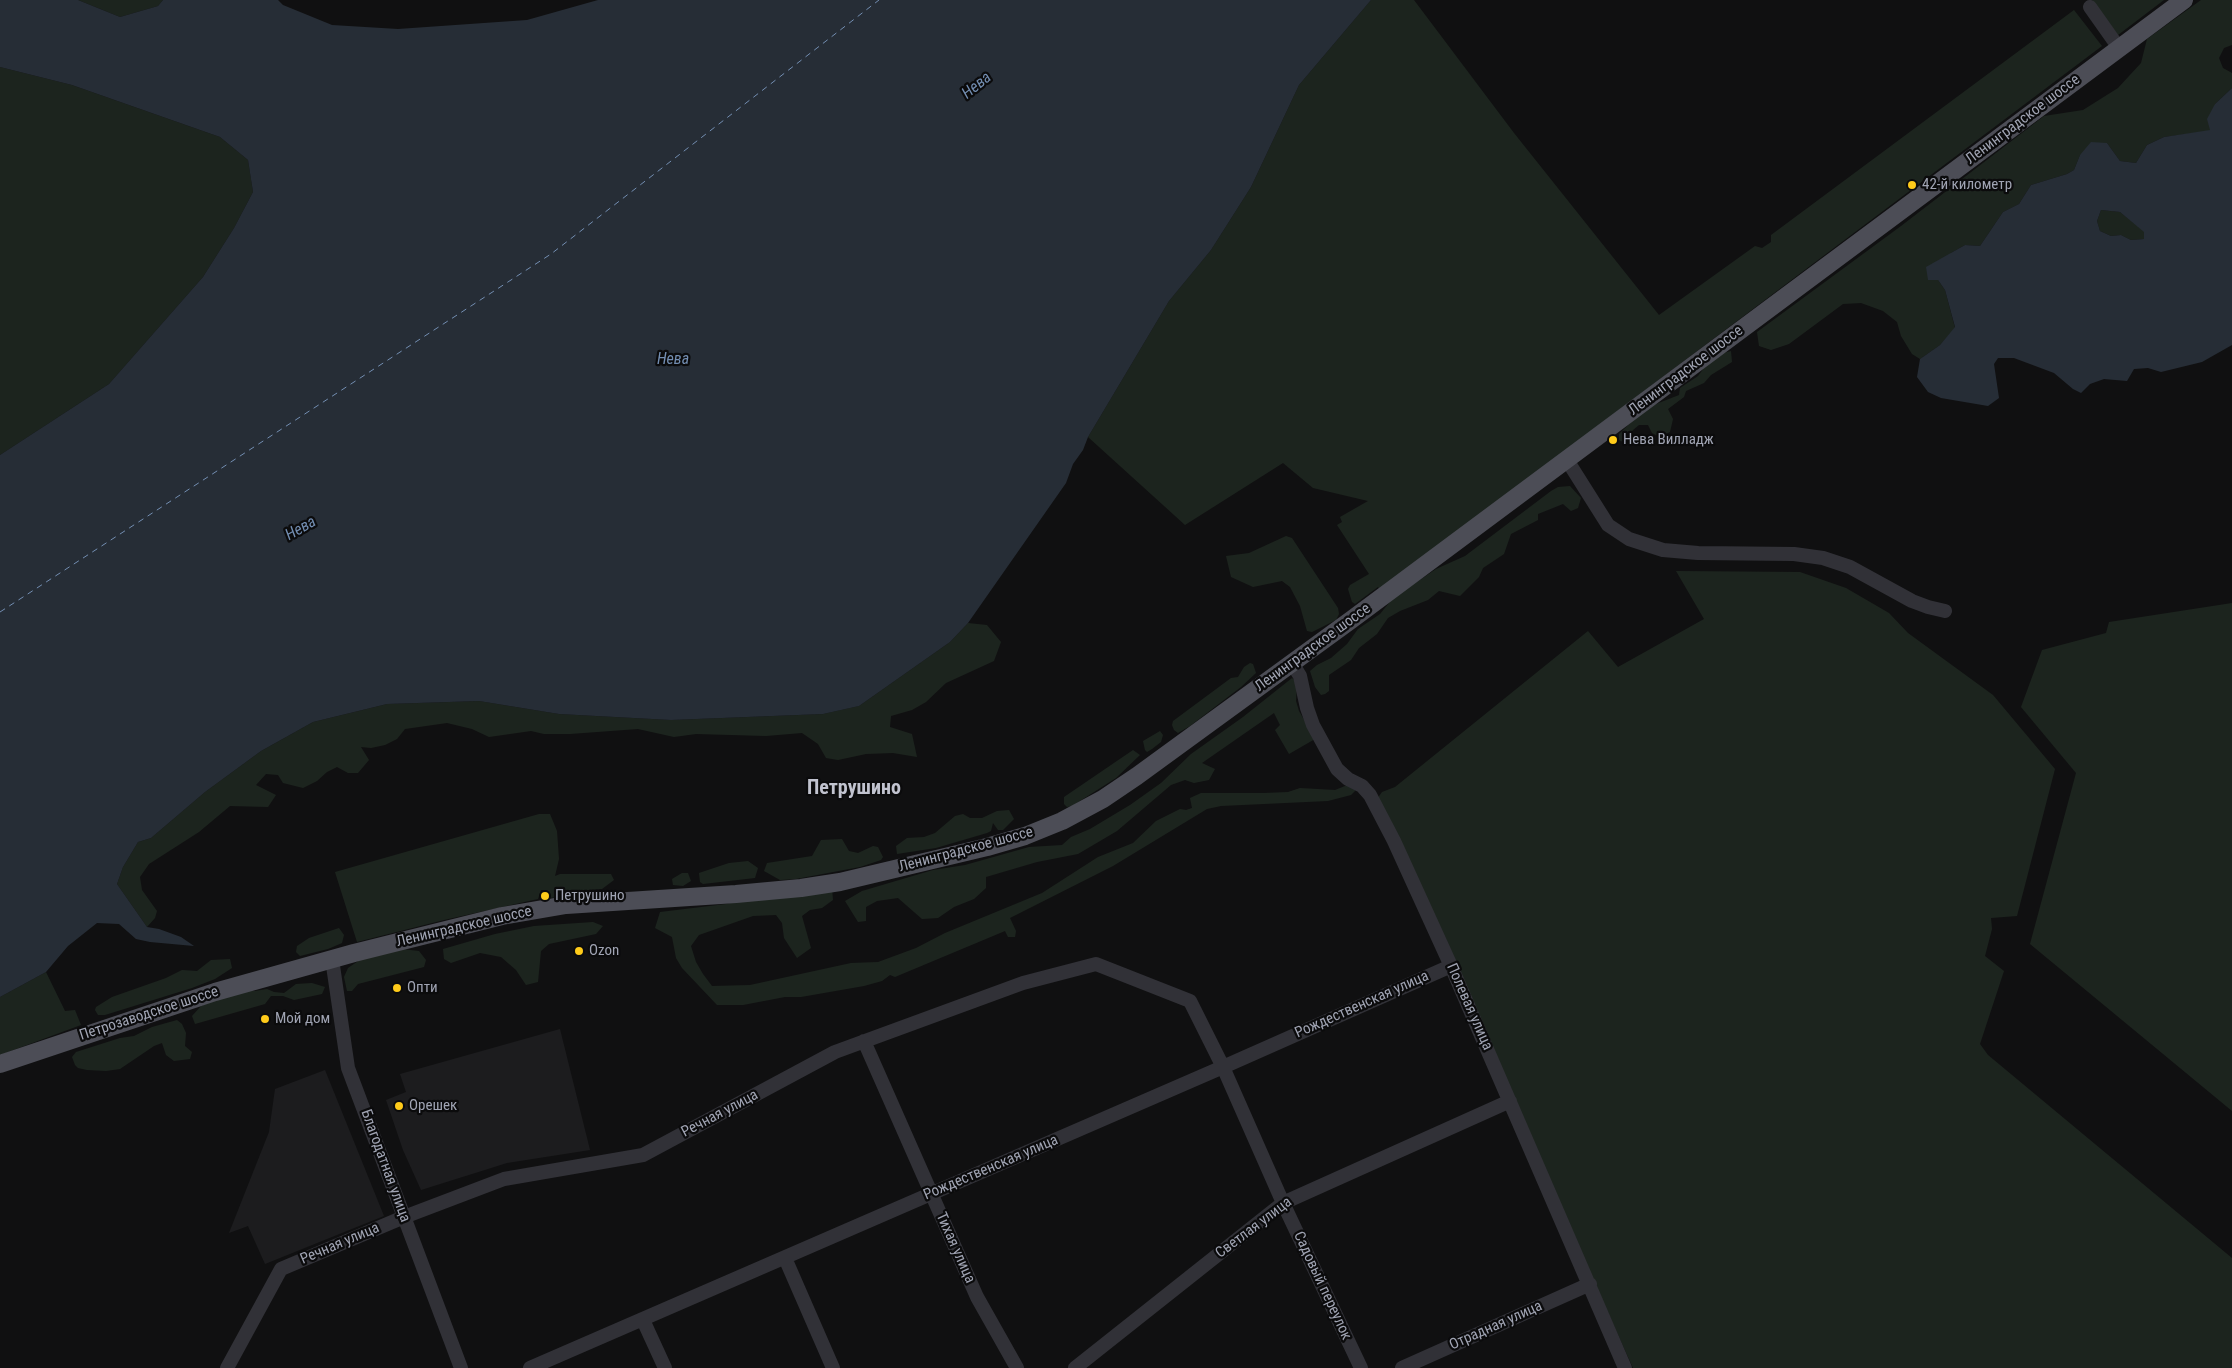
<!DOCTYPE html>
<html>
<head>
<meta charset="utf-8">
<style>
  body { margin:0 }
  canvas { display:block; background:#101011 }
</style>
</head>
<body>
<canvas width="2232" height="1368"></canvas>
<script>
const c = document.querySelector('canvas').getContext('2d');
c.lineJoin = 'round';
function fill(path, color) { c.fillStyle = color; c.fill(path, 'evenodd'); }
const shape = rows => new Path2D(rows.map(r => 'M' + r).join(''));
function stroke(path, color, width, dash) { c.strokeStyle = color; c.lineWidth = width; c.lineCap = dash ? 'butt' : 'round'; c.setLineDash(dash || []); c.stroke(path); }
function label(font, color, halo, rows, align = 'center') {
  c.font = font + ' "Roboto Condensed",sans-serif'; c.lineWidth = 4.5; c.setLineDash([]); c.textBaseline = 'middle'; c.strokeStyle = halo; c.fillStyle = color; for (const [text, x, y, turn = 0] of rows) {
    c.save(); c.translate(x, y); c.rotate((+turn || 0) * Math.PI / 180); c.textAlign = isNaN(turn) ? turn : align; if (halo) c.strokeText(text, 0, 0); c.fillText(text, 0, 0); c.restore();
  }
}
fill(shape([
  [560,1029,590,1150,507,1163,421,1190,403,1150,386,1100,406,1092,400,1074],
  [325,1070,384,1216,265,1264,248,1226,229,1233,269,1132,275,1089]
]), '#1c1c1e');
fill(shape([
  [78,0,163,0,158,6,120,17],
  [1371,0,1414,0,1514,133,1659,315,1755,246,1762,248,1771,242,1771,235,2074,10,2102,46,1380,590,1378,587,1355,604,1352,602,1348,589,1350,585,1369,574,1337,525,1342,522,1340,517,1368,501,1313,488,1283,463,1185,525,1088,437,1169,301,1211,250,1251,187,1299,85],
  [2092,0,2164,0,2118,35],
  [2201,0,2232,0,2232,45,2224,48,2219,58,2223,68,2232,73,2232,88,2215,104,2210,131,2164,137,2147,145,2136,163,2120,161,2107,143,2080,155,2074,170,2067,174,2031,185,2019,204,2003,212,1980,246,1965,245,1951,253,1938,280,1945,290,1955,328,1940,345,1920,359,1912,354,1901,336,1897,322,1883,311,1861,303,1843,304,1789,344,1771,350,1759,346,1757,332,1901,226,2044,116,2083,110,2118,88,2141,63,2147,39],
  [0,67,72,85,220,137,248,160,253,192,234,228,203,277,109,384,0,455],
  [2101,210,2120,212,2145,232,2144,239,2131,240,2121,235,2111,236,2100,231,2097,221],
  [1731,351,1732,362,1711,375,1704,383,1686,391,1684,397,1668,409,1673,419,1670,432,1660,437,1652,433,1648,425,1639,425,1633,430,1625,443,1619,440,1619,434,1629,424,1651,406,1679,395,1680,388,1698,376,1707,364,1723,353],
  [1570,486,1581,498,1578,508,1571,511,1563,504,1538,514,1538,520,1511,534,1504,554,1483,568,1479,577,1460,596,1439,591,1428,600,1400,611,1388,618,1377,634,1359,648,1351,660,1329,675,1329,691,1325,694,1321,695,1315,687,1310,671,1317,665,1331,658,1347,644,1358,629,1380,614,1393,598,1436,569,1465,556,1551,491,1558,487],
  [1286,536,1292,538,1338,608,1339,614,1336,620,1312,632,1307,631,1300,606,1290,587,1282,581,1253,587,1231,577,1226,556,1249,553],
  [1676,571,1800,572,1846,588,1889,613,1908,633,1993,695,2055,769,2017,916,1991,918,1992,929,1985,956,2004,971,1980,1044,1988,1055,2232,1258,2232,1368,1633,1368,1377,799,1382,792,1395,787,1588,631,1618,667,1704,619],
  [2232,603,2232,1111,2030,944,2076,773,2021,707,2042,650,2106,633,2109,622],
  [968,623,987,625,1001,642,994,661,946,683,926,702,912,710,891,716,890,727,912,734,917,757,893,753,866,754,838,760,826,758,818,744,802,733,766,736,696,734,674,737,638,729,570,734,544,734,531,731,489,737,472,729,447,723,405,729,397,739,385,745,371,748,361,747,369,760,358,773,348,773,337,767,327,772,317,781,303,788,283,783,278,775,266,774,256,785,276,795,268,807,230,806,199,832,149,864,140,877,142,890,157,911,155,918,147,927,117,884,123,867,138,842,151,838,205,792,261,751,313,722,387,704,479,701,559,714,671,720,823,714,859,706,950,642],
  [1250,663,1253,664,1256,673,1241,687,1190,726,1178,733,1174,730,1172,725,1173,721,1231,678,1238,677,1244,667],
  [1292,678,1297,682,1296,701,1299,711,1315,739,1289,754,1275,730,1280,725,1274,713,1202,763,1215,769,1209,780,1194,783,1185,780,1171,785,1117,831,1078,854,1037,862,986,877,986,888,974,899,954,907,938,918,922,919,898,898,877,901,866,907,866,921,858,922,845,901,862,891,933,870,965,865,1029,847,1062,845,1071,837,1090,829,1130,805,1161,783,1191,754,1243,717],
  [1160,731,1163,735,1161,742,1152,749,1147,752,1145,750,1143,741],
  [1133,750,1140,755,1116,778,1072,806,1067,807,1064,804,1064,797],
  [1350,784,1356,790,1351,795,1328,801,1221,806,1207,809,1113,866,1010,918,1016,931,1015,937,1008,937,1005,931,895,977,890,975,882,981,864,986,801,997,785,997,743,1005,717,1005,682,968,676,958,672,937,655,928,660,912,726,904,746,899,832,888,833,900,822,908,810,910,802,916,811,948,797,958,784,938,782,923,776,915,753,916,699,935,691,946,696,962,703,974,712,986,750,985,851,963,878,962,916,948,945,933,1042,893,1098,857,1133,843,1156,821,1180,809,1186,810,1192,808,1190,798,1201,793,1264,793,1288,792,1300,788,1335,790],
  [1009,810,1014,819,1003,830,998,830,993,823,991,831,987,833,936,848,897,854,896,846,907,838,924,837,935,833,955,816,963,814,970,818,982,818,997,811],
  [539,814,550,814,557,831,559,859,555,876,560,874,611,874,614,880,602,889,559,892,560,897,550,898,547,890,541,890,538,899,444,920,357,942,335,872],
  [842,839,849,851,858,853,873,846,878,847,883,857,881,860,860,867,796,879,780,880,764,871,767,863,812,856,821,840],
  [748,861,758,868,755,878,703,884,700,882,699,873,729,863],
  [682,873,688,873,691,881,683,886,673,885,672,879],
  [593,922,603,926,596,934,549,944,541,951,538,982,526,985,516,970,501,957,480,953,451,963,444,959,443,949,495,934,534,926],
  [339,928,344,935,342,943,328,949,300,956,296,952,297,946,309,938],
  [401,949,419,951,426,960,424,967,358,984,352,991,347,991,344,977,348,968,367,955],
  [230,959,232,968,215,979,192,988,105,1015,98,1015,95,1010,96,1007,112,997,166,978,182,970,197,971,211,960],
  [46,972,65,1011,75,1010,81,1025,0,1055,0,997],
  [312,983,325,987,322,994,294,1000,283,996,271,996,265,1004,195,1024,192,1016,201,1006,240,991,255,991,267,989,274,992,284,993,296,984],
  [177,1020,182,1024,186,1033,185,1046,192,1052,190,1059,174,1061,166,1055,162,1043,154,1046,120,1069,106,1071,87,1070,78,1068,75,1065,72,1057,76,1052,120,1038,134,1036,152,1027]
]), '#1c241e');
fill(shape([
  [0,0,78,0,120,17,158,6,163,0,278,0,283,5,332,25,398,29,527,20,598,0,1371,0,1299,85,1251,187,1211,250,1169,301,1088,437,1083,450,1073,464,1066,483,968,623,950,642,859,706,823,714,671,720,559,714,479,701,387,704,313,722,261,751,205,792,151,838,138,842,123,867,117,884,147,927,159,929,181,937,194,946,150,942,136,939,119,924,97,923,68,946,46,972,0,997,0,455,109,384,203,277,234,228,253,192,248,160,220,137,72,85,0,67],
  [2232,88,2232,345,2202,362,2161,372,2148,368,2134,369,2127,381,2104,379,2090,384,2081,393,2073,389,2054,373,2014,358,1998,358,1994,364,1999,398,1988,406,1941,398,1928,392,1917,377,1920,359,1940,345,1955,327,1945,290,1938,280,1928,280,1926,267,1965,245,1980,246,2003,212,2019,204,2031,185,2067,174,2074,170,2080,155,2091,142,2107,143,2120,161,2136,163,2147,145,2164,137,2210,130,2207,119,2215,104],
  [2101,210,2120,212,2144,232,2144,239,2131,240,2121,235,2111,236,2100,231,2097,221]
]), '#262d36');
stroke(shape([
  [0,612,551,254,879,0]
]), '#738eb2', 1, [6, 5]);
stroke(shape([
  [2090,7,2119,48],
  [1567,460,1608,525,1629,539,1663,550,1698,553,1794,554,1823,558,1850,567,1912,601,1928,607,1945,611],
  [1292,663,1300,676,1307,708,1313,725,1337,769,1348,779,1362,786,1370,795,1394,841,1451,966,1625,1368],
  [332,959,348,1068,461,1368],
  [864,1041,977,1297,1017,1368],
  [785,1258,833,1368],
  [643,1320,665,1368],
  [227,1368,281,1269,404,1217,504,1179,643,1155,835,1052,1023,983,1096,964,1190,1001,1223,1067,1283,1203,1361,1368],
  [530,1368,1223,1067,1451,966],
  [1075,1368,1283,1203,1510,1101],
  [1402,1368,1590,1284]
]), '#313137', 14);
stroke(shape([
  [0,1064,215,992,354,953,502,916,566,905,736,894,801,888,840,882,987,847,1025,836,1062,821,1103,799,1137,776,1351,620,2184,0]
]), '#4c4d56', 18);
for (const [x, y, r, color] of [
  [1912,185,5,"#ffcb1a"],
  [1613,440,5,"#ffcb1a"],
  [545,896,5,"#ffcb1a"],
  [579,951,5,"#ffcb1a"],
  [397,988,5,"#ffcb1a"],
  [265,1019,5,"#ffcb1a"],
  [399,1106,5,"#ffcb1a"]
]) { const dot = new Path2D(); dot.arc(x, y, r, 0, 2 * Math.PI); c.fillStyle = color; c.fill(dot); stroke(dot, '#0b0b0c', 2); }
label('15px', '#a0a4b3', '#0b0b0c', [
  ["Ленинградское шоссе",2023,120,-37],
  ["Ленинградское шоссе",1686,371,-37],
  ["Ленинградское шоссе",1313,648,-36],
  ["Ленинградское шоссе",966,850,-15],
  ["Ленинградское шоссе",464,927,-13],
  ["Рождественская улица",1362,1005,-24],
  ["Полевая улица",1469,1007,66],
  ["Петрозаводское шоссе",149,1014,-18],
  ["Речная улица",720,1114,-28],
  ["Благодатная улица",385,1166,70],
  ["Рождественская улица",991,1168,-23],
  ["Светлая улица",1254,1228,-37],
  ["Речная улица",340,1244,-23],
  ["Тихая улица",955,1248,66],
  ["Садовый переулок",1322,1286,65],
  ["Отрадная улица",1496,1326,-24]
]);
label('15px', '#a0a4b3', '#0b0b0c', [
  ["42-й километр",1922,185],
  ["Нева Вилладж",1623,440],
  ["Петрушино",555,896],
  ["Ozon",589,951],
  ["Опти",407,988],
  ["Мой дом",275,1019],
  ["Орешек",409,1106]
], 'left');
label('italic 16px', '#738eb2', '#0b0b0c', [
  ["Нева",977,86,-39],
  ["Нева",673,360],
  ["Нева",301,529,-30]
]);
label('bold 20px', '#c1c3cf', '#0b0b0c', [
  ["Петрушино",854,789]
]);
</script>
</body>
</html>
